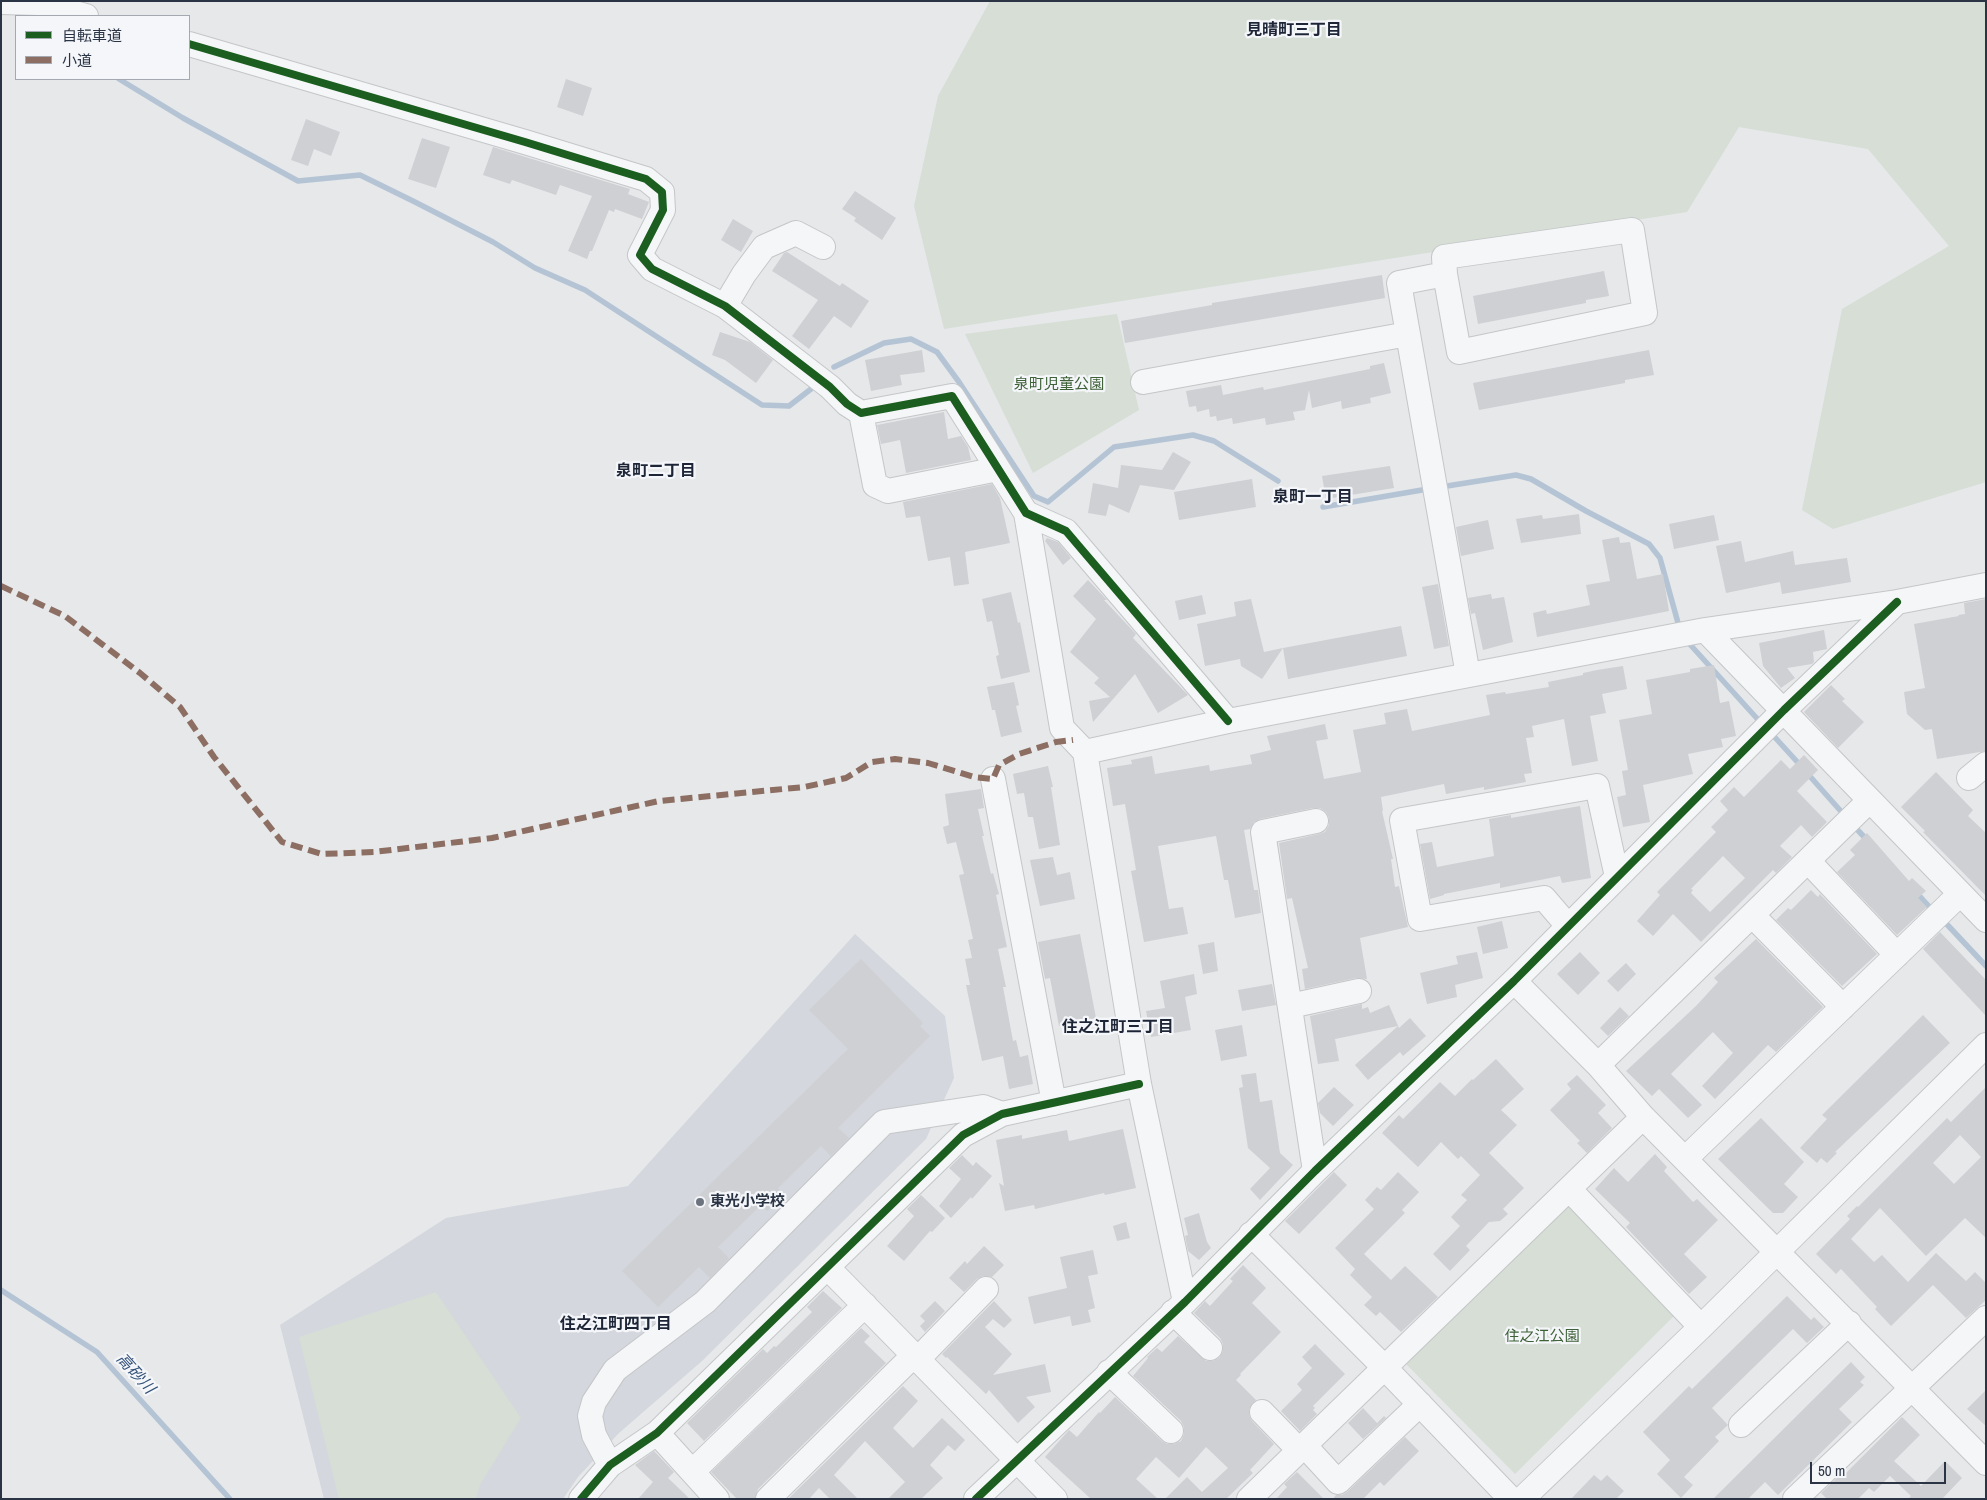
<!DOCTYPE html>
<html>
<head>
<meta charset="utf-8">
<style>
  body { margin:0 }
  #map { position:relative; width:1987px; height:1500px; overflow:hidden; background:#e6e8ea; font-family:"Archivo Narrow","Noto Sans JP",sans-serif }
  canvas { display:block }
  .frame { position:absolute; inset:0; border:2px solid #2b3445; pointer-events:none }
  .legend { position:absolute; left:15px; top:15px; width:175px; height:65px; box-sizing:border-box; background:#f4f6f9; border:1px solid #a4a8b1; margin:0; padding:6px 9px; list-style:none; font-size:15px; color:#2b3445 }
  .legend li { display:flex; align-items:center; gap:10px; height:25px }
  .legend b { width:25px; border:1px solid #a4a8b1 }
  .scale { position:absolute; left:1810px; top:1462px; width:136px; height:22px; box-sizing:border-box; border:2px solid #2b3445; border-top:0; padding-left:6px; font-size:15px; line-height:18px; white-space:nowrap; color:#2b3445; -webkit-text-stroke:4px #f4f6f9; paint-order:stroke }
</style>
</head>
<body>
<div id="map">
<canvas width="1987" height="1500"></canvas>
<div class="frame"></div>
<ul class="legend">
<li><b style="height:6px;background:#1b5e20"></b>自転車道</li>
<li><b style="height:6px;background:#8d6e63"></b>小道</li>
</ul>
<div class="scale">50 m</div>
</div>
<script>
const c = document.querySelector('canvas').getContext('2d');
c.lineJoin = 'round';
function fill(path, color) { c.fillStyle = color; c.fill(path, 'evenodd'); }
const shape = rows => new Path2D(rows.map(r => 'M' + r).join(''));
function stroke(path, color, width, dash) { c.strokeStyle = color; c.lineWidth = width; c.lineCap = dash ? 'butt' : 'round'; c.setLineDash(dash || []); c.stroke(path); }
function label(font, color, halo, rows, align = 'center') {
  c.font = font + ' "Archivo Narrow","Noto Sans JP",sans-serif'; c.lineWidth = 4.5; c.setLineDash([]); c.textBaseline = 'middle'; c.strokeStyle = halo; c.fillStyle = color; for (const [text, x, y, turn = 0] of rows) {
    c.save(); c.translate(x, y); c.rotate((+turn || 0) * Math.PI / 180); c.textAlign = isNaN(turn) ? turn : align; if (halo) c.strokeText(text, 0, 0); c.fillText(text, 0, 0); c.restore();
  }
}
fill(shape([
  [855,934,945,1016,954,1078,926,1139,702,1361,619,1433,578,1477,563,1499,324,1499,280,1325,446,1218,628,1186]
]), '#d4d7dd');
fill(shape([
  [990,1,1986,1,1986,482,1833,529,1802,510,1842,309,1949,246,1868,149,1739,127,1687,212,944,329,914,206,938,96],
  [1117,314,1139,410,1033,473,965,334],
  [1568,1201,1678,1312,1515,1474,1405,1363],
  [436,1292,521,1418,480,1485,476,1499,339,1499,299,1337]
]), '#d6ded6');
stroke(shape([
  [119,79,183,118,298,181,360,175,415,202,493,242,535,268,585,290,762,405,789,406,811,389],
  [834,367,884,343,911,339,937,352,959,382,1034,496,1048,502,1114,447,1193,435,1214,441,1278,481],
  [1447,486,1516,475,1531,479,1586,511,1649,544,1660,558,1680,630],
  [1323,507,1422,490],
  [1686,640,1762,724],
  [1770,732,1801,766],
  [1807,773,1846,817],
  [1852,824,1868,841],
  [1915,891,1934,912],
  [1941,918,1986,966],
  [1,1290,97,1352,230,1499]
]), '#b4c4d5', 5.5);
fill(shape([
  [566,79,592,88,583,116,557,107],
  [306,119,340,132,331,156,314,149,308,166,291,160],
  [422,138,450,147,436,188,408,179],
  [493,147,630,189,628,194,649,202,642,219,615,209,614,212,609,210,592,251,590,251,587,259,568,251,592,196,560,185,556,195,512,180,510,184,483,175],
  [855,191,896,218,882,240,854,221,856,218,842,209],
  [733,219,753,231,741,252,721,240],
  [787,252,840,286,842,283,869,301,851,328,834,316,809,349,792,336,818,300,772,271,784,253],
  [1604,271,1609,296,1586,300,1586,303,1478,324,1473,296],
  [1382,275,1385,298,1125,343,1121,321,1212,305,1212,303],
  [720,332,750,342,773,360,756,383,725,360,712,355],
  [922,350,925,372,900,375,902,385,871,391,865,360],
  [1649,350,1654,375,1625,380,1625,383,1479,410,1473,383],
  [1384,363,1391,393,1370,398,1371,403,1342,409,1341,401,1312,408,1309,390,1305,410,1293,412,1295,420,1266,425,1265,418,1233,424,1232,418,1217,421,1216,416,1210,417,1209,409,1197,412,1196,406,1189,407,1186,391,1221,385,1223,395,1263,387,1264,390,1370,369,1370,366],
  [944,412,948,439,961,436,968,447,971,460,906,473,900,440,881,444,877,425],
  [1173,452,1191,462,1174,490,1140,485,1129,513,1109,504,1106,516,1088,513,1093,483,1118,488,1121,465,1162,470],
  [1390,466,1394,488,1326,499,1322,476],
  [1252,479,1256,507,1179,520,1174,492],
  [992,484,1000,498,1010,543,965,552,969,584,954,586,950,557,928,561,920,516,906,518,903,502],
  [1579,514,1581,534,1521,543,1516,519,1542,515,1543,519],
  [1714,515,1719,540,1674,549,1669,524],
  [1488,520,1494,549,1461,556,1456,527],
  [1619,537,1620,543,1630,542,1637,579,1663,574,1669,611,1537,637,1533,613,1546,610,1547,614,1590,605,1586,585,1610,581,1602,540],
  [1047,538,1058,542,1071,558,1063,565,1045,541],
  [1741,541,1745,562,1793,551,1795,565,1847,558,1851,582,1782,594,1780,582,1726,593,1716,546],
  [1088,580,1107,600,1104,600,1136,634,1133,638,1188,695,1158,713,1135,674,1093,722,1089,701,1110,697,1094,683,1099,678,1070,652,1096,619,1073,596],
  [1438,584,1449,646,1434,649,1422,587],
  [1011,592,1018,623,1020,622,1030,672,1001,679,996,656,999,655,992,621,987,622,982,599],
  [1491,594,1492,599,1504,597,1513,642,1483,650,1475,613,1471,614,1468,598],
  [1202,595,1206,614,1179,620,1175,601],
  [1251,599,1264,652,1283,648,1262,679,1241,666,1240,659,1205,666,1197,624,1236,616,1234,602],
  [1986,599,1986,751,1937,759,1932,729,1925,730,1907,714,1904,692,1925,688,1914,624,1959,616,1958,615,1965,614,1964,603],
  [1401,626,1407,656,1288,679,1283,648],
  [1824,630,1827,649,1813,652,1814,662,1812,664,1787,668,1795,678,1781,688,1763,666,1759,643],
  [1714,665,1720,703,1729,701,1736,736,1721,739,1723,747,1688,754,1693,774,1643,785,1650,822,1623,827,1617,797,1626,795,1622,771,1628,770,1619,720,1652,714,1646,680,1690,672,1690,669],
  [1623,666,1627,689,1602,694,1606,713,1590,716,1598,761,1572,766,1564,719,1532,726,1534,737,1526,738,1532,773,1524,774,1526,782,1484,790,1484,787,1446,794,1444,784,1381,797,1383,811,1382,811,1393,859,1391,859,1395,887,1399,886,1408,927,1360,938,1367,979,1356,978,1305,989,1302,969,1308,968,1292,898,1287,899,1279,843,1319,834,1325,832,1329,825,1329,818,1326,812,1320,808,1313,808,1260,819,1254,822,1250,829,1244,830,1254,890,1258,890,1261,913,1235,918,1228,880,1224,880,1216,836,1158,846,1169,909,1183,907,1188,934,1144,942,1131,871,1136,870,1125,804,1113,806,1107,768,1132,764,1131,760,1152,756,1155,774,1209,765,1210,771,1252,764,1250,755,1271,750,1267,736,1325,724,1328,739,1316,741,1324,779,1361,772,1353,730,1386,724,1384,713,1407,709,1412,731,1490,715,1486,695,1505,692,1506,694,1549,687,1548,682,1583,675,1583,673,1597,670],
  [1014,682,1019,705,1016,706,1022,732,1001,737,995,710,992,710,987,687],
  [1831,685,1845,699,1842,701,1864,722,1838,748,1804,712],
  [1804,755,1818,770,1797,791,1827,822,1812,837,1801,825,1780,846,1792,857,1776,873,1773,870,1701,942,1673,914,1653,936,1637,921,1660,895,1657,892,1716,832,1711,827,1728,810,1720,801,1734,787,1744,797,1781,760,1790,769],
  [1723,856,1745,878,1710,912,1691,893,1693,890,1691,889],
  [1048,766,1053,787,1051,787,1060,845,1039,849,1033,817,1028,817,1024,793,1017,794,1013,774],
  [1936,772,1973,810,1968,816,1986,833,1986,896,1923,832,1925,831,1901,807],
  [981,789,984,808,978,809,984,836,982,836,991,874,993,873,999,894,996,895,1007,947,998,949,1006,987,1003,987,1013,1041,1016,1040,1020,1057,1028,1055,1033,1084,1009,1089,1003,1056,982,1061,966,985,970,985,965,959,972,958,968,940,973,939,959,875,964,874,956,842,947,844,943,827,949,825,945,794],
  [1580,806,1591,878,1562,883,1560,876,1500,888,1500,883,1444,894,1444,895,1430,899,1420,844,1432,842,1437,867,1494,856,1489,819,1511,815,1511,818],
  [1867,833,1909,881,1912,878,1926,891,1918,898,1927,907,1897,935,1837,872,1855,855,1850,850],
  [1053,857,1057,875,1070,872,1075,899,1040,906,1030,860],
  [1811,890,1818,897,1820,894,1877,954,1842,986,1776,920,1788,908,1791,910],
  [1502,921,1508,948,1483,954,1477,927],
  [1940,932,1986,980,1986,1016,1923,949],
  [1080,934,1096,1018,1059,1026,1050,978,1045,979,1038,942],
  [1756,939,1823,1007,1776,1052,1768,1045,1715,1099,1702,1086,1733,1053,1713,1032,1671,1074,1702,1105,1688,1118,1659,1089,1652,1096,1626,1071,1696,1006,1718,982,1714,978],
  [1214,942,1218,971,1203,974,1198,945],
  [1477,952,1483,978,1455,985,1457,997,1427,1004,1420,973,1458,964,1456,956],
  [1580,952,1600,973,1578,995,1557,974],
  [861,959,923,1023,920,1026,930,1036,838,1128,849,1138,831,1156,821,1146,778,1188,784,1194,767,1211,761,1205,718,1247,729,1258,710,1278,699,1267,658,1307,622,1271,848,1049,809,1010],
  [1626,963,1636,974,1618,992,1607,981],
  [1194,974,1197,994,1185,997,1191,1030,1151,1037,1146,1011,1165,1008,1160,981],
  [1272,984,1276,1005,1242,1011,1238,990],
  [1362,1004,1362,1009,1368,1007,1370,1013,1389,1005,1399,1028,1410,1018,1426,1036,1403,1056,1400,1052,1368,1080,1355,1065,1398,1026,1335,1039,1339,1061,1318,1064,1310,1016],
  [1620,1007,1629,1016,1608,1036,1600,1028],
  [1923,1015,1950,1043,1835,1152,1837,1153,1827,1163,1821,1158,1817,1163,1800,1148,1827,1119,1822,1115],
  [1242,1025,1247,1056,1221,1061,1215,1030],
  [1496,1059,1524,1089,1501,1110,1517,1125,1489,1153,1524,1188,1503,1209,1508,1214,1500,1221,1489,1222,1466,1246,1470,1250,1450,1271,1433,1254,1460,1226,1451,1217,1467,1200,1461,1195,1480,1175,1461,1156,1458,1159,1441,1142,1418,1167,1382,1133,1399,1115,1403,1119,1440,1082,1455,1096,1472,1079,1473,1080],
  [1256,1073,1260,1102,1272,1100,1280,1153,1293,1165,1260,1200,1250,1189,1270,1168,1248,1148,1239,1088,1243,1087,1241,1075],
  [1577,1075,1606,1105,1598,1113,1612,1128,1587,1153,1577,1143,1580,1141,1550,1110,1571,1089,1567,1084],
  [1334,1087,1354,1105,1333,1126,1320,1113,1318,1103],
  [1986,1087,1986,1238,1965,1218,1926,1256,1880,1208,1851,1239,1874,1262,1882,1255,1908,1282,1936,1253,1966,1281,1975,1272,1986,1283,1986,1300,1966,1318,1933,1285,1891,1326,1875,1309,1877,1307,1841,1269,1836,1274,1816,1254,1850,1219,1847,1216,1857,1206,1858,1207,1947,1118,1951,1122],
  [1960,1135,1981,1157,1954,1184,1933,1163],
  [1761,1118,1804,1162,1784,1184,1798,1197,1783,1213,1773,1213,1718,1159],
  [1123,1129,1136,1188,1105,1195,1104,1193,1035,1209,1034,1205,1005,1211,999,1183,1004,1186,996,1140,1022,1135,1022,1139,1067,1130,1069,1141],
  [1655,1154,1667,1167,1664,1171,1693,1202,1697,1199,1718,1220,1684,1254,1707,1277,1689,1294,1626,1227,1630,1223,1595,1189,1614,1168,1628,1182],
  [962,1155,973,1166,976,1162,992,1176,972,1199,971,1197,951,1218,939,1206,961,1179,949,1168],
  [1334,1172,1347,1185,1299,1234,1285,1221],
  [1398,1172,1419,1192,1402,1210,1405,1213,1364,1254,1391,1280,1405,1266,1438,1297,1401,1332,1380,1312,1376,1316,1364,1305,1372,1297,1350,1275,1355,1269,1335,1248,1374,1209,1365,1200,1377,1187,1381,1190],
  [921,1195,945,1218,932,1232,930,1231,904,1261,887,1246,914,1216,907,1209],
  [1199,1213,1207,1242,1211,1248,1199,1260,1188,1251,1185,1236,1188,1235,1184,1218],
  [1126,1222,1130,1238,1117,1241,1113,1226],
  [984,1246,1004,1265,992,1277,983,1276,977,1279,964,1292,949,1278,965,1261,967,1264],
  [1093,1250,1098,1274,1088,1276,1095,1308,1088,1310,1091,1322,1072,1326,1070,1316,1034,1324,1028,1297,1067,1288,1060,1257],
  [1243,1265,1266,1288,1252,1303,1281,1332,1240,1374,1241,1375,1236,1380,1256,1400,1249,1409,1249,1415,1252,1421,1274,1444,1250,1470,1253,1473,1226,1499,1165,1499,1187,1477,1202,1492,1228,1468,1206,1447,1179,1478,1156,1457,1136,1479,1158,1499,1091,1499,1045,1457,1069,1430,1077,1437,1099,1412,1100,1413,1115,1397,1162,1441,1167,1444,1174,1444,1181,1441,1184,1434,1184,1427,1181,1421,1133,1376,1148,1358,1147,1357,1157,1348,1162,1352,1178,1336,1206,1361,1213,1361,1219,1358,1223,1351,1223,1344,1220,1338,1194,1313,1205,1301,1210,1306,1233,1281,1230,1279],
  [823,1291,842,1308,704,1441,687,1423,763,1349,767,1353,774,1346,776,1347,812,1312,807,1307],
  [1787,1296,1811,1320,1814,1317,1824,1327,1807,1343,1793,1329,1712,1408,1728,1425,1715,1437,1719,1441,1684,1477,1693,1485,1681,1498,1657,1474,1670,1460,1643,1432,1689,1386,1692,1389],
  [935,1301,945,1311,925,1332,920,1326,925,1321,920,1316],
  [994,1301,1012,1320,1004,1328,993,1319,985,1327,1012,1354,993,1375,1045,1364,1051,1392,1026,1397,1035,1407,1018,1423,989,1390,986,1394,947,1357,946,1358,942,1354],
  [861,1328,870,1336,864,1342,886,1363,758,1489,755,1499,737,1499,711,1472],
  [1315,1344,1345,1374,1313,1406,1315,1408,1313,1410,1317,1414,1300,1431,1281,1411,1302,1390,1297,1384,1312,1368,1302,1357],
  [1851,1362,1865,1377,1860,1382,1864,1385,1839,1409,1852,1422,1778,1495,1765,1482,1748,1499,1713,1499],
  [903,1386,918,1401,893,1428,913,1448,942,1418,965,1440,955,1451,948,1445,930,1465,943,1478,921,1499,888,1499,905,1482,865,1441,834,1475,858,1499,830,1499,819,1488,809,1499,788,1499],
  [1986,1390,1986,1426,1967,1409],
  [1363,1408,1377,1423,1384,1416,1386,1418,1363,1439,1348,1423],
  [1902,1417,1920,1435,1894,1461,1921,1486,1945,1461,1962,1478,1942,1499,1908,1499,1911,1496,1890,1476,1874,1492,1869,1488,1858,1499,1827,1499,1821,1493,1839,1476,1841,1478],
  [1405,1437,1419,1451,1384,1486,1380,1482,1363,1499,1333,1499,1336,1495,1342,1495,1347,1492],
  [654,1451,674,1472,668,1478,690,1499,638,1499,653,1482,635,1465],
  [1297,1472,1324,1499,1276,1499,1287,1487,1284,1484],
  [1594,1475,1601,1481,1607,1475,1624,1491,1616,1499,1571,1499]
]), '#ced0d3');
const minor = shape([
  [1,2,38,3,86,16],
  [189,44,525,142,646,179,662,192,663,210,640,255,652,269,725,306,830,387,847,404,861,413,952,396,1026,513,1066,531,1228,721],
  [1445,274,1444,257,1632,230,1645,313,1459,352,1445,274,1399,283,1468,675],
  [725,306,744,274,764,247,796,233,823,247],
  [1143,382,1408,334],
  [861,413,875,485,888,491,998,469],
  [1026,513,1062,728,1085,752,1139,1084,1185,1302],
  [1705,630,1986,920],
  [1085,752,1228,721,1705,630,1897,602,1986,585],
  [1969,778,1986,764],
  [993,779,1054,1103],
  [1808,861,1897,955],
  [1752,915,1843,1007],
  [1568,926,1544,898,1420,919,1402,820,1597,786,1617,877],
  [1514,981,1598,1065,1643,1117,1986,1463],
  [1290,1006,1359,991],
  [1598,1065,1869,801],
  [1685,1159,1960,894],
  [1315,1171,1263,832,1316,821],
  [1569,1189,1701,1327],
  [1251,1234,1384,1367,1511,1499],
  [828,1268,1055,1499],
  [1173,1312,1210,1348],
  [918,1359,986,1289],
  [1109,1372,1171,1431],
  [1262,1412,1299,1450],
  [1741,1425,1849,1323],
  [657,1433,717,1499],
  [1304,1445,1338,1482,1420,1404],
  [610,1465,594,1435,590,1416,594,1402,615,1370,705,1302,884,1122,983,1107,1002,1114],
  [693,1471,865,1305],
  [581,1499,610,1465,657,1433,963,1135,1002,1114,1139,1084],
  [768,1499,914,1355],
  [976,1499,1185,1302,1315,1171,1514,981,1784,710,1897,602],
  [1249,1499,1643,1117],
  [1522,1499,1701,1327,1986,1045],
  [1795,1499,1986,1318]
]);
stroke(minor, '#c4c6c8', 26);
stroke(minor, '#f5f6f7', 24);
stroke(shape([
  [1,586,65,616,140,673,180,707,214,757,282,842,322,854,374,852,492,838,659,801,804,787,846,778,872,762,895,759,928,763,974,777,993,779,999,765,1019,754,1056,742,1073,740]
]), '#8d6e63', 6, [12, 6]);
stroke(shape([
  [189,44,525,142,646,179,662,192,663,210,640,255,652,269,725,306,830,387,847,404,861,413,952,396,1026,513,1066,531,1228,721],
  [581,1499,610,1465,657,1433,963,1135,1002,1114,1139,1084],
  [976,1499,1185,1302,1315,1171,1514,981,1784,710,1897,602]
]), '#1b5e20', 8);
for (const [x, y, r, color] of [
  [700,1202,5,"#6c737f"]
]) { const dot = new Path2D(); dot.arc(x, y, r, 0, 2 * Math.PI); c.fillStyle = color; c.fill(dot); stroke(dot, '#f4f6f9', 2); }
label('15px', '#3f6138', '#f4f6f9', [
  ["泉町児童公園",1059,385],
  ["住之江公園",1542,1337]
]);
label('bold 15px', '#2b3445', '#f4f6f9', [
  ["東光小学校",710,1202]
], 'left');
label('bold 16px', '#1d2536', '#f4f6f9', [
  ["見晴町三丁目",1294,31],
  ["泉町二丁目",656,472],
  ["泉町一丁目",1313,498],
  ["住之江町三丁目",1118,1028],
  ["住之江町四丁目",616,1325]
]);
label('italic 16px', '#34527a', '#f4f6f9', [
  ["高砂川",135,1374,48]
]);
</script>
</body>
</html>
